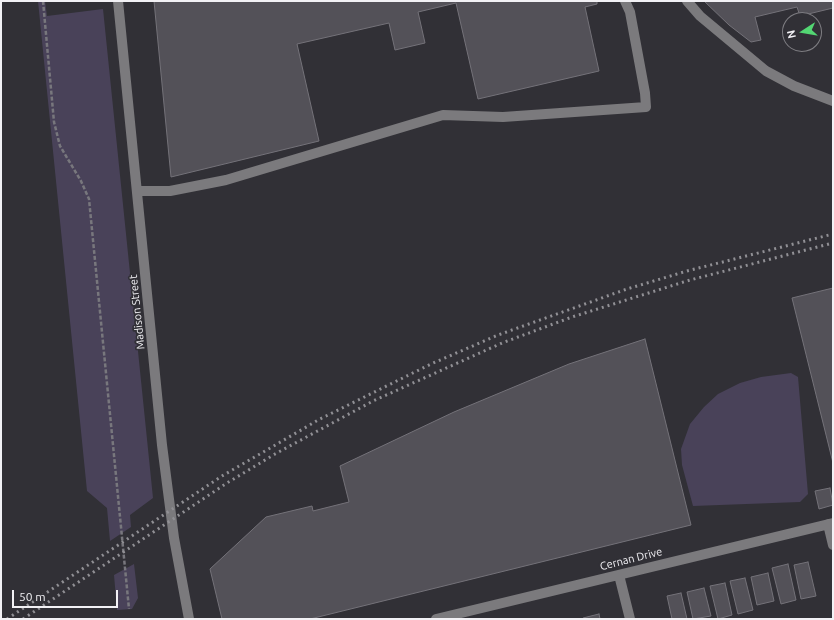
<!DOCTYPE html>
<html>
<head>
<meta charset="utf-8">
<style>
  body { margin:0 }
  #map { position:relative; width:834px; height:620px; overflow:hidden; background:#313036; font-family:Ubuntu,sans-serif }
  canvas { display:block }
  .frame { position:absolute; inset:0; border:2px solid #f2f1f5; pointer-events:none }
  .north { position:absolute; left:782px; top:12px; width:40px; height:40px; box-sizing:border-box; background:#313036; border:1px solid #7e7d82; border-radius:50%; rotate:258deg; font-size:11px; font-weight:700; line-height:16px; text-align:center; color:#f2f1f5 }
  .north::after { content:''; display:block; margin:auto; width:14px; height:18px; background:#53d673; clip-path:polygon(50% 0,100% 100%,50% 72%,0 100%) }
  .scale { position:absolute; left:12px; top:590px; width:106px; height:18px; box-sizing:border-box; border:2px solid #f2f1f5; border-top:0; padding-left:5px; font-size:12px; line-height:14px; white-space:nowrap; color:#f2f1f5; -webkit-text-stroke:3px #313036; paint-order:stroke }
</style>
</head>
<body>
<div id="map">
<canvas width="834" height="620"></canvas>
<div class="frame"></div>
<div class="north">N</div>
<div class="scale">50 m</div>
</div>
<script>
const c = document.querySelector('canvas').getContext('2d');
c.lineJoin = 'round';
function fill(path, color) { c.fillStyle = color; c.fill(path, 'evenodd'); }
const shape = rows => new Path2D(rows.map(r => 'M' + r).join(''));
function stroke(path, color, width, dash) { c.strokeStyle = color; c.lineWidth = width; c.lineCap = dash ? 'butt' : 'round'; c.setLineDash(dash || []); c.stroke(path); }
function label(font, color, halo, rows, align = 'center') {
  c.font = font + ' Ubuntu,sans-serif'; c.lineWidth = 3.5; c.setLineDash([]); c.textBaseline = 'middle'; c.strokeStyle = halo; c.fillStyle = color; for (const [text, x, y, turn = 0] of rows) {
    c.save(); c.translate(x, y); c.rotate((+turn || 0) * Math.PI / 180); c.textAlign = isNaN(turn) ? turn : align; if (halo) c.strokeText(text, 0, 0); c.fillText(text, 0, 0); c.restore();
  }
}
fill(shape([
  [38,1,45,1,47,16,103,9,153,498,130,515,131,527,110,541,107,508,87,491],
  [791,373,798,377,808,494,800,502,693,506,682,465,681,449,690,424,704,407,718,394,740,383,761,377],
  [134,564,138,598,132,609,117,610,114,575]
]), '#494259');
const building = shape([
  [154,1,597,1,597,4,585,7,599,71,478,99,456,3,418,12,425,43,395,50,389,23,297,44,319,141,171,177,154,1],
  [704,1,833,1,833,8,800,16,797,7,755,17,761,40,751,42,729,25,704,1],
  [833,288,833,463,792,298,833,288],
  [645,339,691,525,310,619,222,619,210,569,266,517,312,506,313,511,349,502,340,466,454,412,569,364,645,339],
  [830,488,833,505,819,509,815,491,830,488],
  [808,562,816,596,801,599,794,565,808,562],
  [788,564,796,600,781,604,772,568,788,564],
  [768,573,774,601,757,605,751,577,768,573],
  [745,578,753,610,738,614,730,581,745,578],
  [725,583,732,615,718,619,710,586,725,583],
  [704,588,711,616,693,619,687,592,704,588],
  [681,593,687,619,672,619,667,596,681,593],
  [599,614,600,619,583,619,583,618,599,614]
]);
fill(building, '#535158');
stroke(building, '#747279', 1);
stroke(shape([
  [43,1,54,122,60,146,81,181,89,199,129,609]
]), '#78777d', 2.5, [4, 2]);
stroke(shape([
  [118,1,162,445,174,538,189,619],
  [687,1,700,16,766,71,794,86,833,101],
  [137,191,170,191,226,180,443,115,503,117,646,107,645,93,630,12,625,1],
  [828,524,833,545],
  [619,575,630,619],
  [436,619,833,523]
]), '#7b7a7d', 10);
stroke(shape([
  [7,619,222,476,320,419,431,364,498,335,627,289,687,271,833,234],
  [23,619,227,483,275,454,373,401,502,343,572,317,690,280,833,243]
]), '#919095', 3, [2, 4]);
label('11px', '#f2f1f5', '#313036', [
  ["Madison Street",137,312,-96],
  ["Cernan Drive",631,559,-14]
]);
</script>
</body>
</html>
